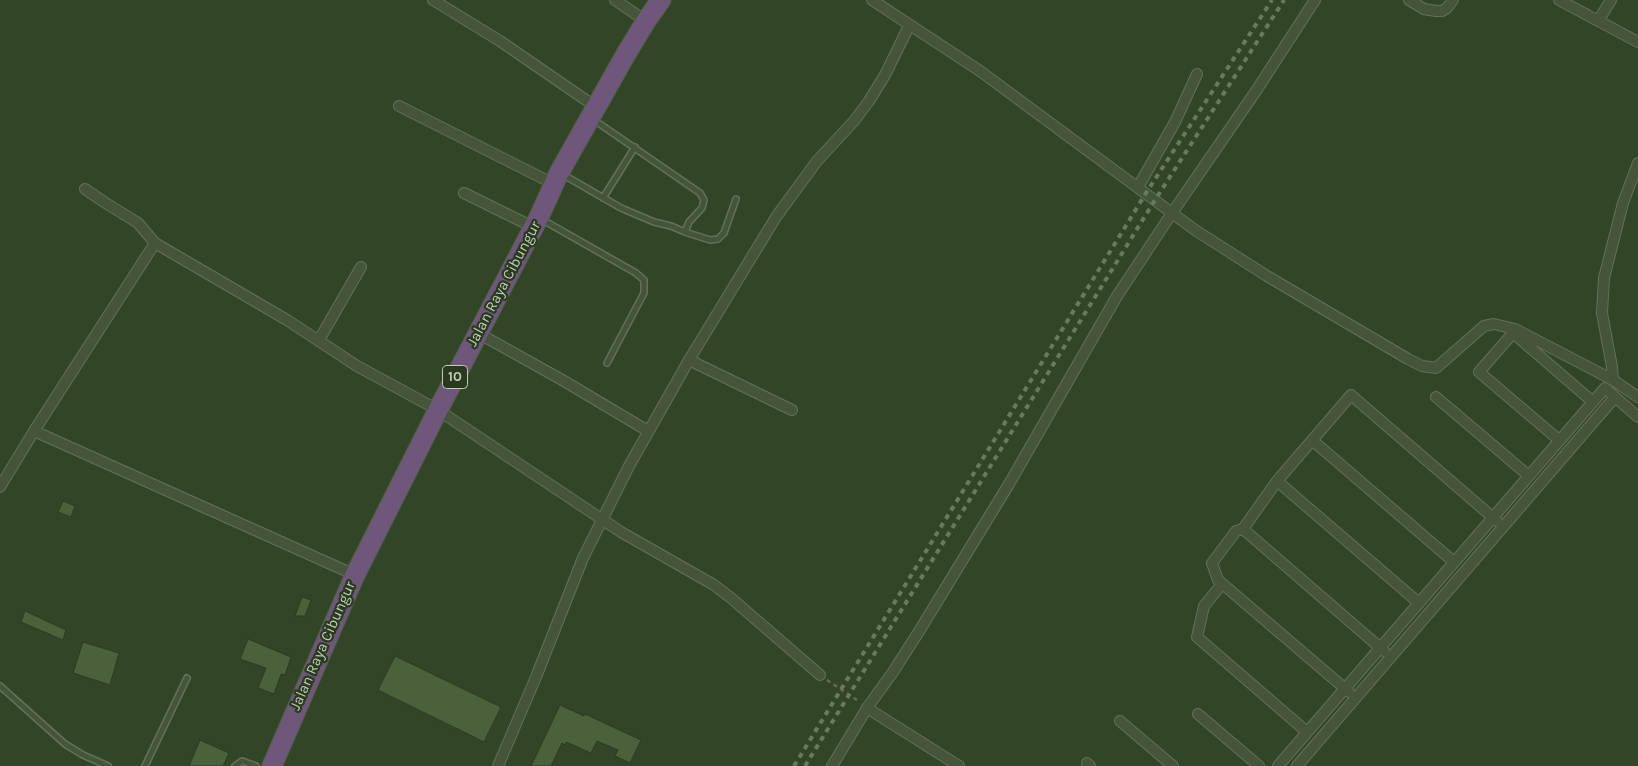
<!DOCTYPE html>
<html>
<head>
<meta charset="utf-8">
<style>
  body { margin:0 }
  canvas { display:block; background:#324526 }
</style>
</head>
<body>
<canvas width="1638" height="766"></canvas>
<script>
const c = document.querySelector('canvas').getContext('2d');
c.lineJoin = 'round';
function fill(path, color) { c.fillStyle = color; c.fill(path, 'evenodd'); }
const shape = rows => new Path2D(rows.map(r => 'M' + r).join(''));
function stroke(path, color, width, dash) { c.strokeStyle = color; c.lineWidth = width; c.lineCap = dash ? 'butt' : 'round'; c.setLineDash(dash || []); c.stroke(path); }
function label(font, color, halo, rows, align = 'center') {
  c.font = font + ' Karla,sans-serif'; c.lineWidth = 4.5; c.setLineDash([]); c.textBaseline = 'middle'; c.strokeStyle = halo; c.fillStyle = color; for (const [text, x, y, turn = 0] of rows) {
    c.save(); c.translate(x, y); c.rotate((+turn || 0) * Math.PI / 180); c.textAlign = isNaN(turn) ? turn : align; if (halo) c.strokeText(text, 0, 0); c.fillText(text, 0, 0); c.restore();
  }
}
const building = shape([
  [63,501,75,506,71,517,58,512,63,501],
  [302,597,311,600,305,616,295,616,302,597],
  [25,611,66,630,63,640,21,622,25,611],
  [248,639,291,657,285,675,281,674,274,694,258,688,266,668,240,659,248,639],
  [83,642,119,653,110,685,73,673,83,642],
  [395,656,501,707,484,742,378,690,395,656],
  [560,705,584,716,585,714,641,740,630,763,615,756,618,750,597,741,591,753,566,742,565,745,562,743,551,766,531,766,560,705],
  [200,740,229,753,223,766,189,766,200,740]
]);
fill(building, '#4a613c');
stroke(building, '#2b3c21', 1);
const lane = shape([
  [562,174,621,208,654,222,671,226,685,232,689,222,702,208,704,200,700,193,594,120],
  [603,198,635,147],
  [541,219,636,273,644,280,644,293,607,363],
  [685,232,710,240,718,239,724,233,736,199],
  [0,686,65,744,83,755,108,766],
  [145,766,187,678],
  [235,766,242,761,256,766]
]);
const street = shape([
  [433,0,500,41,596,107],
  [615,0,646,21],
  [872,0,980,71,1195,230,1267,276,1408,359,1422,366,1436,368,1484,326,1494,324,1515,329,1613,380,1638,397],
  [1409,0,1424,9,1436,11,1442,11,1447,8,1453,0],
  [1559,0,1638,42],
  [1598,21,1611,0],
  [399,106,554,184],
  [1138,187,1175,122,1197,74],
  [85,189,104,202,138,223,155,243,287,320,357,366,438,410,621,532,714,585,731,598,820,675],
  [464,193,533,227],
  [478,333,564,381,648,431],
  [319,340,361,267],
  [689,360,792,410],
  [1613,380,1612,367,1602,313,1604,278,1623,203,1638,163],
  [1436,397,1529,476],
  [1615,397,1638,417],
  [34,431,355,575],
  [1312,440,1454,562],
  [1559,440,1479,372,1513,333,1593,402],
  [1277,481,1419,603],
  [0,487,34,431,155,243],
  [1243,529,1384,651],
  [1222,584,1204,606,1197,637,1307,732],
  [1349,692,1218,580,1212,563,1236,531,1243,529,1277,481,1351,395,1497,521],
  [867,708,959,766],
  [1198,714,1259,766],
  [1120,721,1173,766],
  [1087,763,1090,766],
  [498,766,536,677,583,558,629,466,689,360,776,217,817,161,854,121,869,101,885,75,909,26],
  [832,766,867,708,893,672,918,633,1009,484,1117,296,1172,213,1256,91,1315,0],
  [1278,766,1605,388,1615,397,1297,766]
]);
const highway = shape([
  [272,766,355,575,438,410,539,217,559,173,626,54,646,21,661,0]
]);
stroke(lane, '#627259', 8);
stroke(street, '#627259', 12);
stroke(highway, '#4f5f45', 21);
stroke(shape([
  [827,680,860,702]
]), '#666b4f', 2.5, [4, 4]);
stroke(lane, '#44553a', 5);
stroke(street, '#44553a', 10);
stroke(highway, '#6f577b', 19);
stroke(shape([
  [794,766,1146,193,1272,0],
  [805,766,1155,200,1284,0]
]), '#687c5c', 4, [5, 5]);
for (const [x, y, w] of [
  [455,377,25]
]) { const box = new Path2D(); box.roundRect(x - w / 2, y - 11.5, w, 23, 4); c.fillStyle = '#293a1f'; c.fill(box); stroke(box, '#bfceb8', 1); }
label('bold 14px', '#bfceb8', null, [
  ["10",455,377]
]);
label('15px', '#bfceb8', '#293a1f', [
  ["Jalan Raya Cibungur",504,284,-62],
  ["Jalan Raya Cibungur",323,646,-66]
]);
</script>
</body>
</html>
